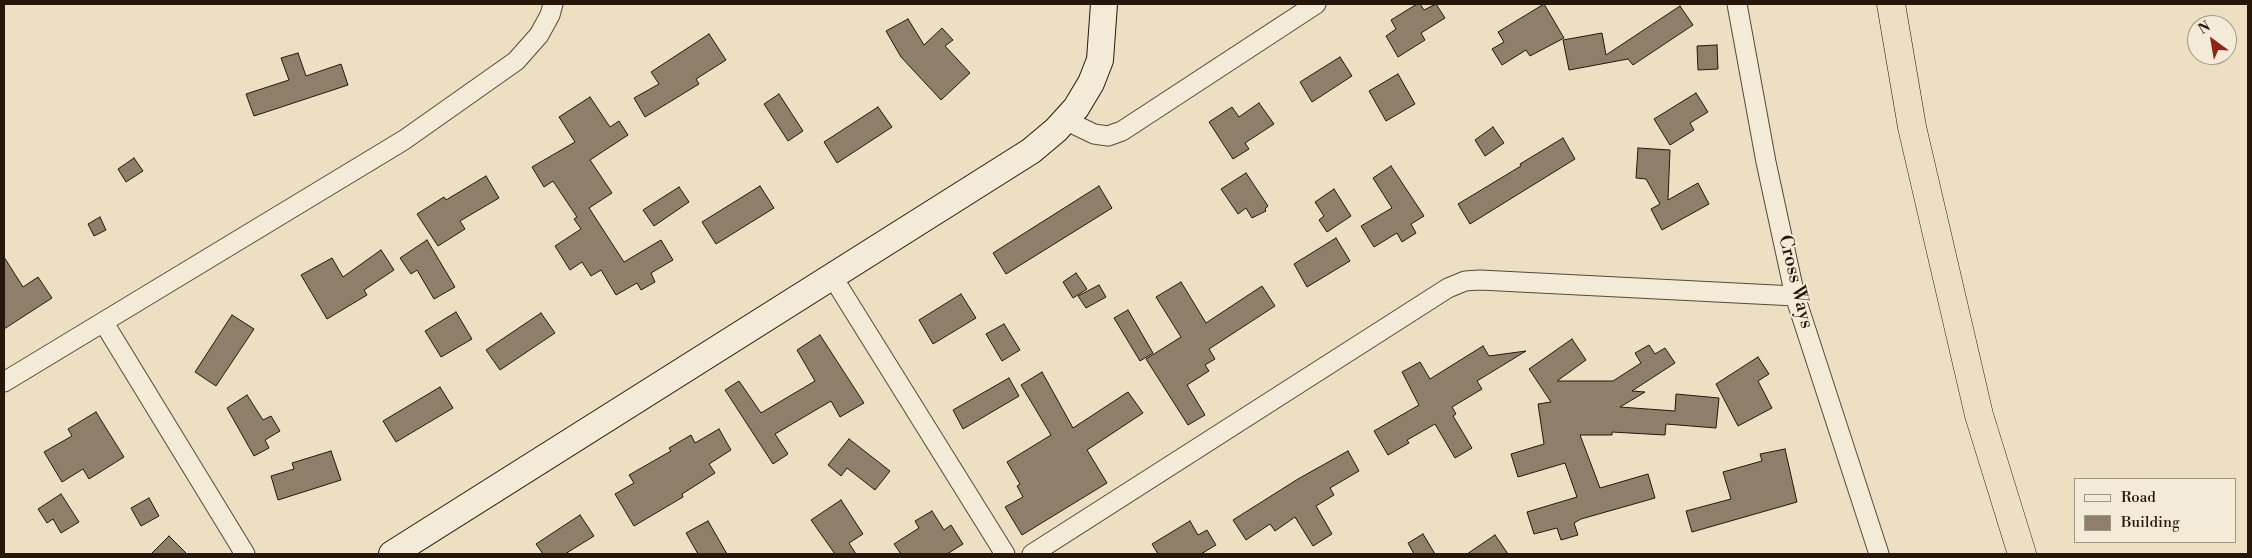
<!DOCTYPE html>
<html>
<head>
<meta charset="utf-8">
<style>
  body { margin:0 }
  #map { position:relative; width:2252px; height:558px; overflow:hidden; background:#eddfc2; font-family:"Libre Bodoni",serif }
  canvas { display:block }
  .frame { position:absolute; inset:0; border:5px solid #27160a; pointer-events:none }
  .legend { position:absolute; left:2074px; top:478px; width:162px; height:65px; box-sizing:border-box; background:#f3ead7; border:1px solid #a19585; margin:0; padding:6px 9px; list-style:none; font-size:15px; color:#27160a }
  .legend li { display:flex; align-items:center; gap:10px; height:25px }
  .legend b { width:25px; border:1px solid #a19585 }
  .north { position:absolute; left:2187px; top:15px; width:50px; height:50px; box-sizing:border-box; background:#f3ead7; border:1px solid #a19585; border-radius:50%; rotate:328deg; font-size:14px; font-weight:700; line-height:20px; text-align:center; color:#27160a }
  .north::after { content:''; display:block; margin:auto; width:18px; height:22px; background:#8f2418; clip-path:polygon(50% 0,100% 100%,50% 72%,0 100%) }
</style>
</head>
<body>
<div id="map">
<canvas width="2252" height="558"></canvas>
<div class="frame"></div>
<ul class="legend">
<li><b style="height:6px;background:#f3ead7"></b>Road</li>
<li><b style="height:14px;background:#8e7f6a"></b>Building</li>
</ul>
<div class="north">N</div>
</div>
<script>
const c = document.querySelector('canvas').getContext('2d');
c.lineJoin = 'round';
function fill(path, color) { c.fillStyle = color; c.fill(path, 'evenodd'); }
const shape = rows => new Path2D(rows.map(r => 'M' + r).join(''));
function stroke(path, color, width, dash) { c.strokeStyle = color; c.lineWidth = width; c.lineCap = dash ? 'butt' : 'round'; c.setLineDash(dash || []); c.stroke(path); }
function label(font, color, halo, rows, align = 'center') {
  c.font = font + ' "Libre Bodoni",serif'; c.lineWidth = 4; c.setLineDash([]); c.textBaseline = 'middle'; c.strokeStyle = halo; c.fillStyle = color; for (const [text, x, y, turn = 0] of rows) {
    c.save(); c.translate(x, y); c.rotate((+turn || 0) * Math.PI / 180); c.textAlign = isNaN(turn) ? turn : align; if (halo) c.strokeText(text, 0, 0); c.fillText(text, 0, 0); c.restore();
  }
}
const building = shape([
  [1417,4,1420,4,1424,10,1436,4,1445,18,1421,33,1425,40,1398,57,1386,36,1396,29,1391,20,1417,4],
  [1544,4,1564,38,1530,56,1526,50,1502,65,1492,49,1504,42,1498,32,1544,4],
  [1680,6,1693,25,1633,65,1628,59,1569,70,1563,40,1602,33,1606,55,1680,6],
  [908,19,924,45,942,28,953,40,945,46,970,73,941,100,901,57,886,31,908,19],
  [709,34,726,60,696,79,699,84,645,117,634,98,659,84,651,72,709,34],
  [1717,45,1718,69,1698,70,1697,46,1717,45],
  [298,53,306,76,341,64,348,85,254,116,246,94,289,80,281,58,298,53],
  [1340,57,1352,76,1312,102,1300,82,1340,57],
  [1398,74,1415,104,1386,121,1369,91,1398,74],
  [1696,93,1708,112,1690,123,1694,130,1670,145,1654,119,1696,93],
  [779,94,803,131,788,141,764,104,779,94],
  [590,97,610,127,619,121,628,135,590,160,612,193,589,208,624,262,661,240,673,260,651,273,655,282,641,290,637,283,616,295,601,270,591,276,582,262,570,270,555,246,581,229,574,219,577,217,553,181,544,187,532,167,575,142,559,117,590,97],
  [1259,103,1274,124,1245,143,1249,149,1233,159,1209,122,1232,107,1239,117,1259,103],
  [878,107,892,127,837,163,824,142,878,107],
  [1493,127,1504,143,1485,156,1475,140,1493,127],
  [1563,138,1575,159,1470,224,1458,204,1521,166,1520,164,1563,138],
  [1638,148,1670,150,1668,200,1698,183,1709,204,1662,230,1651,209,1660,204,1646,179,1636,178,1638,148],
  [134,158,143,171,126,182,118,169,134,158],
  [1391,166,1424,216,1411,224,1416,233,1402,242,1397,233,1374,247,1361,226,1392,208,1373,178,1391,166],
  [1246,173,1268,206,1265,209,1266,211,1252,218,1246,208,1238,214,1221,189,1246,173],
  [486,176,499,198,460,221,465,229,438,246,417,214,444,197,446,200,486,176],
  [760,186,774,208,716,244,702,222,760,186],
  [1099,186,1112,208,1006,274,993,253,1099,186],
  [679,187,689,202,654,226,643,210,679,187],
  [1334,189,1351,216,1327,232,1319,220,1324,216,1315,202,1334,189],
  [100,217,106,230,94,236,88,224,100,217],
  [1336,238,1350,261,1307,287,1294,264,1336,238],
  [427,240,455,287,434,299,417,270,411,274,400,258,427,240],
  [381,250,394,270,364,290,367,295,327,319,301,275,332,258,343,277,381,250],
  [4,257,23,287,38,277,52,298,4,329,4,257],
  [1076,273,1087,289,1073,298,1063,282,1076,273],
  [1181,282,1206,323,1262,286,1275,306,1209,349,1215,359,1205,365,1209,371,1187,385,1205,415,1188,425,1146,359,1181,337,1156,297,1181,282],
  [1099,285,1106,297,1086,308,1078,296,1099,285],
  [961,294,976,318,933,344,919,320,961,294],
  [1128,310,1153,353,1140,361,1114,318,1128,310],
  [456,312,472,339,441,357,425,331,456,312],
  [541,313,555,333,500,370,486,350,541,313],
  [232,315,254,329,216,386,195,372,232,315],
  [1004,324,1020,350,1002,361,986,334,1004,324],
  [820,335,864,403,840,417,831,401,775,434,788,454,773,464,725,390,739,381,761,413,815,381,797,350,820,335],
  [1572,339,1586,360,1557,381,1613,381,1641,363,1635,353,1649,345,1655,354,1665,348,1675,363,1632,391,1645,392,1620,407,1675,411,1676,394,1719,398,1716,428,1666,424,1665,435,1612,432,1612,435,1580,435,1600,488,1648,474,1655,498,1581,519,1574,523,1578,535,1561,540,1557,528,1534,534,1527,512,1577,497,1565,463,1518,477,1511,454,1544,444,1538,404,1551,402,1529,369,1572,339],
  [1483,346,1489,356,1526,351,1477,381,1482,389,1452,407,1456,414,1453,416,1472,448,1455,458,1435,424,1407,440,1409,443,1388,455,1374,431,1419,405,1402,372,1420,362,1430,379,1483,346],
  [1758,357,1769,374,1758,381,1772,408,1738,426,1716,384,1758,357],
  [1042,372,1073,428,1128,392,1143,413,1087,450,1107,483,1022,535,1005,507,1023,497,1017,486,1020,484,1007,462,1051,435,1021,385,1042,372],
  [1009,378,1019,396,963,429,953,410,1009,378],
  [440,387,453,408,396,442,383,421,440,387],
  [247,395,263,420,271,416,280,431,265,440,269,448,254,456,227,408,247,395],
  [96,412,124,457,89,479,83,469,62,482,44,452,72,436,68,429,96,412],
  [719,429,731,450,709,464,715,473,682,494,683,497,634,526,615,494,634,483,629,475,671,451,669,448,691,435,695,443,719,429],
  [849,439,890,471,875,490,847,468,841,476,828,465,849,439],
  [1785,449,1797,502,1692,532,1686,511,1731,499,1723,472,1762,461,1760,454,1785,449],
  [331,451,341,480,278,500,271,476,294,469,292,463,331,451],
  [1348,451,1359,471,1330,488,1334,495,1316,506,1332,534,1313,546,1295,517,1275,531,1270,524,1246,540,1233,520,1298,479,1348,451],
  [61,494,79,522,61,533,53,519,47,523,38,509,61,494],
  [149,498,159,516,141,526,131,508,149,498],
  [841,500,863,534,849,543,856,554,835,554,811,520,841,500],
  [932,511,944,530,951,525,963,544,947,554,901,554,894,544,919,528,915,521,932,511],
  [580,515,594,536,565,554,543,554,536,544,580,515],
  [708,521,727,554,698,554,686,533,708,521],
  [1190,521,1198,535,1207,530,1216,545,1201,554,1158,554,1152,544,1190,521],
  [1423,534,1435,554,1414,554,1408,543,1423,534],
  [1495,535,1508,554,1467,554,1495,535],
  [169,536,187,554,151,554,169,536]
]);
fill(building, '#8e7f6a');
stroke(building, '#27160a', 1);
const street = shape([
  [1737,4,1766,162,1795,296,1879,554],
  [1065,120,1094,134,1108,136,1122,131,1316,4],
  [832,276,1005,554],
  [104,323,245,554],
  [4,382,404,140,516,61,539,35,550,15,553,4],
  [1032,554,1448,288,1465,281,1480,280,1795,296]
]);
const secondary = shape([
  [392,554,1031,151,1056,130,1076,108,1091,83,1100,60,1104,4]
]);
const highway = shape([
  [1891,4,1912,127,1979,415,2022,554]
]);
stroke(street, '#584838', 21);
stroke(secondary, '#27160a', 28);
stroke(highway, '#27160a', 29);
stroke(street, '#f3ead7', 19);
stroke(secondary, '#f3ead7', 26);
stroke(highway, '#eddfc2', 28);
label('19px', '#27160a', '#f3ead7', [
  ["Cross Ways",1795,282,76]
]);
</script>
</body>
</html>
